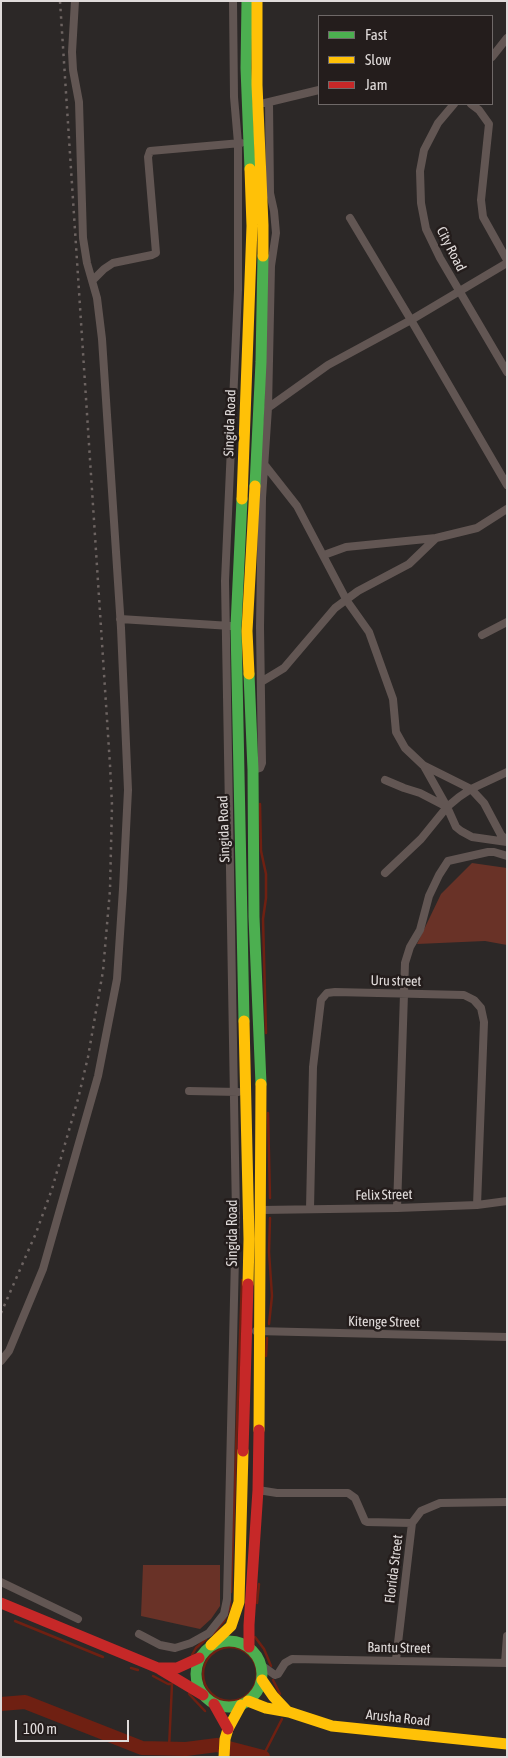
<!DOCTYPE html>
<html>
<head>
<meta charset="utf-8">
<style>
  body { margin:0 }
  #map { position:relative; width:508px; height:1758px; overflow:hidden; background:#2c2827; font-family:"Asap Condensed",sans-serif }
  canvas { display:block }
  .frame { position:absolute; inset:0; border:2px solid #e0dbda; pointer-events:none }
  .legend { position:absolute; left:318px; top:15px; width:175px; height:90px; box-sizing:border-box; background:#241d1c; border:1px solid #6f6968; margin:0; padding:6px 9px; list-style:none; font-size:15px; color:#e0dbda }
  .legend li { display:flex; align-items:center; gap:10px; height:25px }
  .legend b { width:25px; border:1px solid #6f6968 }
  .scale { position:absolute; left:15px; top:1720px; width:114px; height:22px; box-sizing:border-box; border:2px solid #e0dbda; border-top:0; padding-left:6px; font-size:15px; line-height:18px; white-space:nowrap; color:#e0dbda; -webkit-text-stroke:4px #241d1c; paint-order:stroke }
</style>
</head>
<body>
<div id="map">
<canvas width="508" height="1758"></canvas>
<div class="frame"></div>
<ul class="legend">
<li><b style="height:6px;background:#4caf50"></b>Fast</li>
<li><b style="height:6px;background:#ffc107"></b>Slow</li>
<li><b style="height:6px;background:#c62828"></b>Jam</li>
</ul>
<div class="scale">100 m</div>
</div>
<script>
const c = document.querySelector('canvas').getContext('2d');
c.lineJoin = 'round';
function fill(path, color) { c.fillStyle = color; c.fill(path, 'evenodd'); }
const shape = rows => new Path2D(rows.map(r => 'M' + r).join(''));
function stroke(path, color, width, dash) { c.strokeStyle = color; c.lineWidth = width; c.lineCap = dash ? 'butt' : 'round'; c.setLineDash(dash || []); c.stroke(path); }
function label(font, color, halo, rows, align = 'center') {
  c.font = font + ' "Asap Condensed",sans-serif'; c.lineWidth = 5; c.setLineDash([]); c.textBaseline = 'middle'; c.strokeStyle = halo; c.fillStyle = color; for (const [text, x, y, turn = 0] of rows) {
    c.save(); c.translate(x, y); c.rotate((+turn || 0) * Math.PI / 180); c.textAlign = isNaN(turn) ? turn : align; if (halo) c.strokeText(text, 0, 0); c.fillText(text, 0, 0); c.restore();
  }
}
fill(shape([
  [472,863,507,868,507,945,485,941,417,944,441,894],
  [143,1565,220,1565,220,1606,211,1619,200,1629,141,1616]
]), '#693227');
stroke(shape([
  [260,804,261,851,266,874,266,898,263,919,266,1033],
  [268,1113,270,1198],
  [269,1324,272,1296,269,1252,270,1218],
  [266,1356,267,1338],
  [231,1592,242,1280],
  [257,1603,259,1584],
  [15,1621,103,1657],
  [213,1634,224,1621,230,1607,230,1600],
  [255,1637,264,1649,271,1666],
  '203 1674a27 27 0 1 1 54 0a27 27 0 1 1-54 0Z',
  [192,1655,196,1648,206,1639],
  [131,1668,138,1670],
  [153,1676,168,1684,171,1684],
  [273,1680,280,1694],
  [189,1694,205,1711],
  [169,1748,172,1684],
  [263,1756,282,1719]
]), '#6f2012', 2.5);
stroke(shape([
  [1,1704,25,1702,142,1748,186,1749,217,1745,263,1757]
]), '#6f2012', 14);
stroke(shape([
  [492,57,507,38],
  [265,103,319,90],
  [454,104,438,123,424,150,420,171,421,203,426,229,440,258,507,372],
  [471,104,479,110,489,124,481,200,483,217,507,260],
  [350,218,411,320,507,485],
  [93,280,104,269,113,263,152,255,156,253,148,157,150,151,241,143],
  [265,410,328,365,411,320,507,263],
  [264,464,297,506,347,601,369,632,393,699,396,732,405,748,423,765,471,789,484,803,501,835,507,840],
  [324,555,346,547,436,538],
  [120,619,231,626],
  [482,635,507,622],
  [261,682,284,668,335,608,358,591,409,564,436,538,477,528,507,509],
  [424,766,447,807,456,827,461,831,472,837,507,842],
  [253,770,260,768,262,763,260,627,262,498,268,408,271,266,276,233,274,211,270,193,269,103],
  [385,780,404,788,420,793,447,807],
  [385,873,421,839,447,807,459,797,471,789,507,772],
  [189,1091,238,1092],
  [397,1208,405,963,410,947,420,930,429,896,439,875,448,861,488,852,494,852,507,856],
  [310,1209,313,1067,321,1000,327,993,335,992,464,995,474,1000,481,1008,484,1022,477,1205],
  [261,1210,397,1208,477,1205,507,1201],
  [256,1331,507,1337],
  [1,1361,9,1351,43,1269,98,1076,117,979,123,889,128,790,121,628,102,339,97,298,87,263,83,238,79,102,73,70,72,52,75,1],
  [258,1490,277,1493,348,1493,355,1498,365,1521,367,1522,412,1523],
  [1,1582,78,1619],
  [139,1634,160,1645,175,1648,191,1643,209,1633,224,1614,227,1599,236,1214,225,581,238,290,238,143,234,97,233,1],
  [396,1660,412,1523,421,1511,440,1503,507,1502],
  [505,1663,507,1636],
  [261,1665,275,1675,278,1674,285,1663,292,1659,507,1663]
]), '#625653', 8);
stroke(shape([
  [247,1,246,68,250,169],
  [255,486,261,362,263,256],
  [242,499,236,626,244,1021],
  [249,674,253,770,254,917,261,1084],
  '196 1674a33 33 0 1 1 66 0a33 33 0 1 1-66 0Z'
]), '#4caf50', 11);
stroke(shape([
  [257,1,257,85,263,225,263,256],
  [242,499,252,226,250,169],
  [249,674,247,631,255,486],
  [244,1021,249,1239,248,1284],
  [259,1430,261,1084],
  [211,1645,231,1626,239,1602,243,1451],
  [262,1680,273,1696,288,1712],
  [248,1701,266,1708,289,1712,332,1726,507,1744],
  [224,1757,225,1739,228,1729,241,1705]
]), '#ffc107', 11);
stroke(shape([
  [243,1451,248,1284],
  [1,1603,158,1668,203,1695],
  [249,1647,249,1625,258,1490,259,1430],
  [158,1668,177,1668,199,1658],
  [214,1704,228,1729]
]), '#c62828', 11);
stroke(shape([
  [1,1313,36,1233,52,1189,78,1099,88,1057,103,971,110,890,112,805,110,765,60,1]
]), '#6d6462', 2.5, [2.5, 5]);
label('14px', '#e0dbda', '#241d1c', [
  ["City Road",451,249,63],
  ["Singida Road",230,423,-88],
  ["Singida Road",224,829,-92],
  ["Uru street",396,981,1],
  ["Felix Street",384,1195,-1],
  ["Singida Road",233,1233,-90],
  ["Kitenge Street",384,1322,1],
  ["Florida Street",394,1569,-83],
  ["Bantu Street",399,1648,1],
  ["Arusha Road",398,1718,6]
]);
</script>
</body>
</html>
